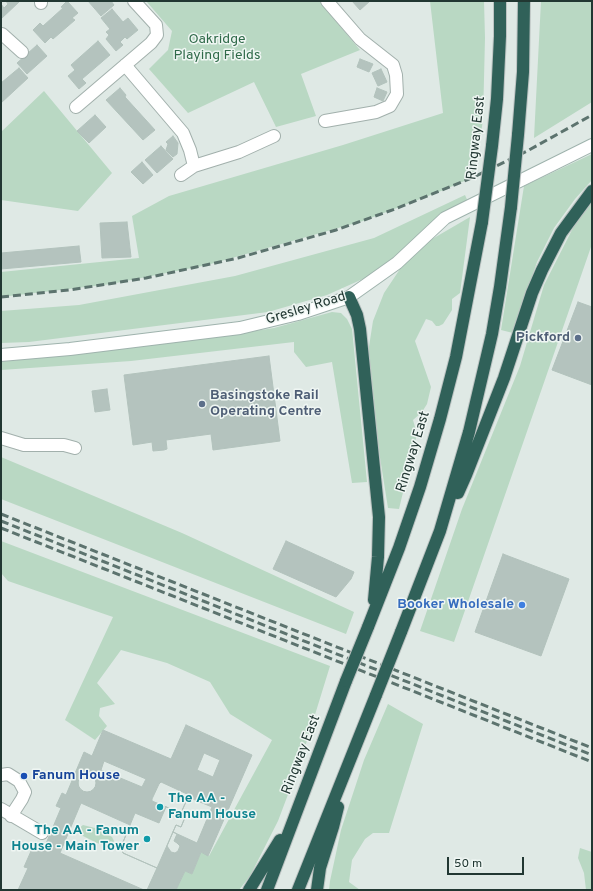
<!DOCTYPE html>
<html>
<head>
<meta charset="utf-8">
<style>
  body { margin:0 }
  #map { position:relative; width:593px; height:891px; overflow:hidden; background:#dfe9e5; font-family:Overpass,sans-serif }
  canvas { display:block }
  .frame { position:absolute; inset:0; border:2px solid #213732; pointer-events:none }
  .scale { position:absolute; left:447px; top:857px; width:77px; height:18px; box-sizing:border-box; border:2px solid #213732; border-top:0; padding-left:5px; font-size:12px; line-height:14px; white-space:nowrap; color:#213732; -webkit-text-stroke:3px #eff6f3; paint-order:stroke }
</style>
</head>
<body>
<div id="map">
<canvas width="593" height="891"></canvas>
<div class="frame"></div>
<div class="scale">50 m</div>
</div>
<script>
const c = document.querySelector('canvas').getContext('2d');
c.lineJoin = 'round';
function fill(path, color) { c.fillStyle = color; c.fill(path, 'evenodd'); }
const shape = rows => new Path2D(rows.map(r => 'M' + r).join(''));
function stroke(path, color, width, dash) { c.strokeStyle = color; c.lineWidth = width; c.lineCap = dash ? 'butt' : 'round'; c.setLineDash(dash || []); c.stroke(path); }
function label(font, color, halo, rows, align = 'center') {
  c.font = font + ' Overpass,sans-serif'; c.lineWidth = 3; c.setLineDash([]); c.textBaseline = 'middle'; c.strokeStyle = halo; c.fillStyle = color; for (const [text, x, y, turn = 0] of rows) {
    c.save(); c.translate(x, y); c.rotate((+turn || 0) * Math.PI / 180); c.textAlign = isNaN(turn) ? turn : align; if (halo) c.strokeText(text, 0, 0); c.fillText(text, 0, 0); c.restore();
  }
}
fill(shape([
  [146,1,319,1,360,50,301,74,316,116,276,127,254,82,188,113,149,69,168,50,172,31],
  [430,1,484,1,485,38,483,120,474,177,441,191,363,221,207,265,111,284,1,297,1,272,139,258,132,216,169,196,343,145,443,113],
  [541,1,592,1,592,102,534,138],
  [44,91,112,173,78,211,1,200,1,132],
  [592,154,592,180,575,199,554,228,537,262,513,333,501,330,524,186],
  [465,195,469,204,365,278,327,295,268,312,29,342,1,343,1,311,79,305,235,276,374,238],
  [592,202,592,244,454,642,420,631,462,509,520,366,544,285,574,226],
  [470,217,460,293,452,299,452,310,443,324,439,326,436,326,432,321,426,319,415,341,431,387,427,404,422,412,413,420,417,434,399,509,388,508,375,426,368,353,373,321,384,293,400,269,427,242],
  [332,312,341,313,347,319,352,329,367,482,352,483,332,362,306,367,294,352,294,342,131,361,1,370,1,362,223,336,274,328],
  [1,457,182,533,354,612,346,634,1,499],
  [1,541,330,666,301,760,278,821,250,876,239,890,176,890,185,871,192,874,201,852,209,856,272,740,230,714,210,682,167,663,121,650,97,683,115,704,100,708,99,716,107,726,95,740,65,720,113,617,8,581,1,573],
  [388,704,423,724,389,833,373,833,365,839,352,860,349,882,360,890,329,890,330,881,341,830,364,760],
  [83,825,99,829,112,837,114,841,110,847,97,843,79,834,78,829],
  [580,848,592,852,592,890,586,890,584,873,578,858]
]), '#b9d8c3');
const building = shape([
  [6,1,18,1,19,2,2,18,1,4,4,8,8,4,6,1],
  [67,1,78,13,72,18,75,20,53,39,51,37,45,43,33,30,40,23,43,26,63,8,61,7,67,1],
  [88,1,111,1,114,5,101,16,88,1],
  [352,1,370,1,360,10,352,1],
  [112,9,123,22,128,18,138,30,127,39,125,37,120,42,123,45,116,51,106,39,109,35,106,32,110,29,101,18,112,9],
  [98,41,110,55,82,79,86,83,79,89,68,76,75,70,71,65,98,41],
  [37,45,47,56,27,74,17,63,37,45],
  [360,59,373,64,369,72,357,67,360,59],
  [19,68,28,78,1,103,1,83,19,68],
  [381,69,387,82,378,86,372,73,381,69],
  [120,88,126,95,125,97,155,130,143,140,106,100,120,88],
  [377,88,387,92,383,101,374,97,377,88],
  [95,115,106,127,89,143,77,131,95,115],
  [173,136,178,143,177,154,173,157,166,150,168,144,166,142,173,136],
  [161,146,173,159,157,173,145,160,161,146],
  [142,162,153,175,143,184,131,172,142,162],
  [127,222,131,257,102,258,100,223,127,222],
  [79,246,81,262,1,269,1,253,79,246],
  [578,302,592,307,592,385,552,370,578,302],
  [269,356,280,441,213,450,211,434,166,440,167,449,164,450,153,451,152,442,133,445,124,375,269,356],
  [107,389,110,410,95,412,92,391,107,389],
  [286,541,354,572,351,579,336,597,273,569,286,541],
  [503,554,569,579,541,656,475,632,503,554],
  [186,725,252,755,208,856,201,852,192,874,185,871,176,890,147,890,157,868,123,853,121,847,130,825,81,803,60,853,144,890,18,890,28,868,24,867,35,842,45,846,61,808,56,806,62,793,66,795,84,752,92,756,103,730,171,759,186,725],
  [204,753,220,760,213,777,197,770,204,753],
  [104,761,146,779,142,787,101,770,104,761],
  '78 783a9 9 0 1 1 18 0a9 9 0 1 1-18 0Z',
  [161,782,187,794,188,797,181,813,152,801,152,799,159,784,161,782],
  [188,797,212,807,197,843,173,832,176,825,181,827,186,815,181,813,188,797],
  [166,807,186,815,181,827,176,825,157,868,123,853,121,847,135,813,159,823,166,807],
  [173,832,177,834,174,841,177,843,180,846,178,851,175,853,171,852,167,846,173,832]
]);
fill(building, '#b4c3be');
stroke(building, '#b2c2bc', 1);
const street = shape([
  [41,3,41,1],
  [1,35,2,34,22,52],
  [125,65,183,133,190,150,194,166],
  [76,107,151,43,157,35,156,25,134,1],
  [325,121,376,112,390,106,397,94,396,75,393,65,360,39,327,1],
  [181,175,194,166,239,152,274,136],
  [1,438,24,445,64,445,75,448],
  [1,775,8,774,19,781,25,792,22,799,11,816],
  [1,809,42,833]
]);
const secondary = shape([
  [1,355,70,349,240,328,298,314,349,297,397,263,445,218,592,145]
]);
const highway = shape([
  [518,135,523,72,524,1],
  [492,146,497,99,500,36,500,1],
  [349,297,357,315,360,329,379,517,378,557,374,600],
  [458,493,466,475,504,378,532,293,542,270,561,233,592,191],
  [368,627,399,548,420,487,440,419,456,357,482,222],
  [401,632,440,531,469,432,492,334,500,287,511,207],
  [249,890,280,840],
  [267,890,346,681],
  [298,890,376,695],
  [317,890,320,868,333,827,338,807]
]);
stroke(street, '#a2b0ac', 14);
stroke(secondary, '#9fb3ad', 14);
stroke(highway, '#bcc3c2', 14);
stroke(street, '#fff', 12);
stroke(secondary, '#fff', 12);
stroke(highway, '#306159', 12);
stroke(shape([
  [1,297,69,290,146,278,238,258,336,230,395,209,474,177,529,150,592,115],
  [1,514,592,748],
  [1,521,592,755],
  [1,528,592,762]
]), '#5c736e', 3, [8, 4]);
const highwayBridge = shape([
  [511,207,518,135],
  [482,222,492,146],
  [346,681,368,627],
  [376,695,401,632]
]);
stroke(highwayBridge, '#bcc3c2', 14, []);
stroke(highwayBridge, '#306159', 12);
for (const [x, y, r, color] of [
  [578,338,4,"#5c6f8a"],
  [202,404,4,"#5c6f8a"],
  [522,605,4,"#3f7fe0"],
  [24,776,4,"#1a4fb4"],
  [160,807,4,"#0f9aa8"],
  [147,839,4,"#0f9aa8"]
]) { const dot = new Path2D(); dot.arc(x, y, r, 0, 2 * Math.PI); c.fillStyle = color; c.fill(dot); stroke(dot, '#eff6f3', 1.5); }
label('14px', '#2f6a49', '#eff6f3', [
  ["Oakridge",217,40],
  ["Playing Fields",217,56]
]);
label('14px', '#213732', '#eff6f3', [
  ["Ringway East",477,138,-84],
  ["Gresley Road",306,309,-17],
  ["Ringway East",414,452,-73],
  ["Ringway East",302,755,-69]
]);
label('bold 14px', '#4e5e75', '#eff6f3', [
  ["Pickford",570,338],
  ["Basingstoke Rail",210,396,"left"],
  ["Operating Centre",210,412,"left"]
], 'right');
label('bold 14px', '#366cbe', '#eff6f3', [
  ["Booker Wholesale",514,605]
], 'right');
label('bold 14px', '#164399', '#eff6f3', [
  ["Fanum House",32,776]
], 'left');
label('bold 14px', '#0d838f', '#eff6f3', [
  ["The AA -",168,799],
  ["Fanum House",168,815],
  ["The AA - Fanum",139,831,"right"],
  ["House - Main Tower",139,847,"right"]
], 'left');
</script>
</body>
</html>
